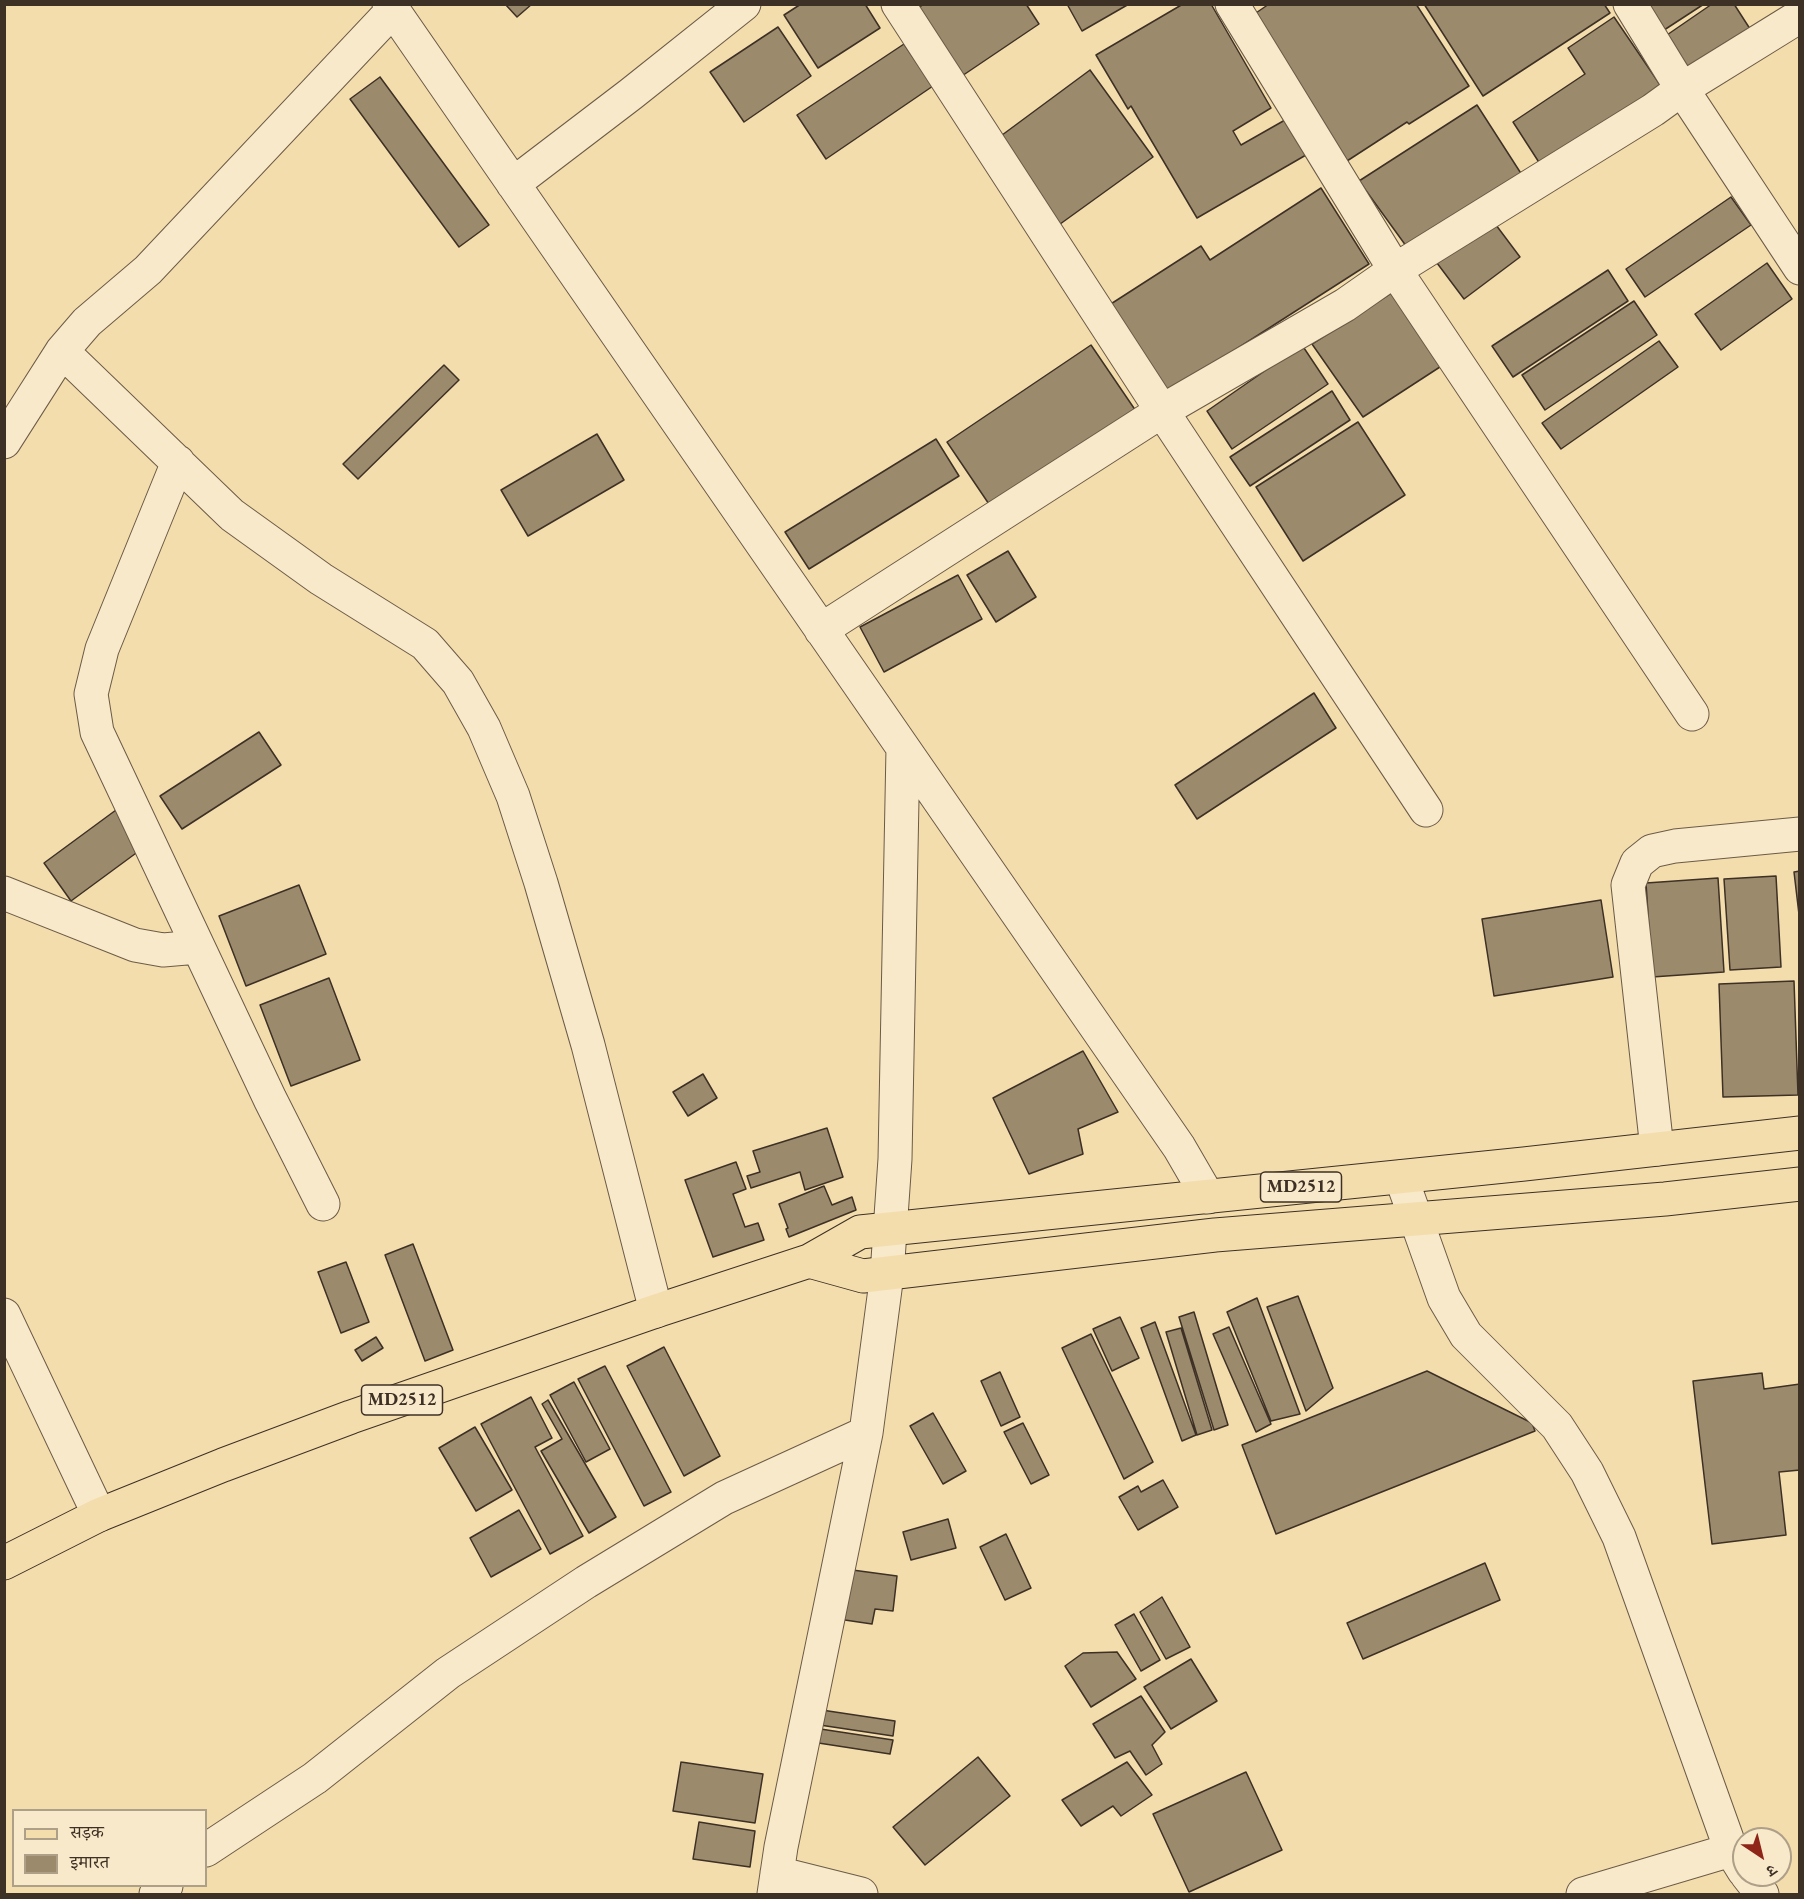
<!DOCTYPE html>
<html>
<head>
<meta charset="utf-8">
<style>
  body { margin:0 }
  #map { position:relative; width:1804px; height:1899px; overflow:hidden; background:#f4ddad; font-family:"EB Garamond","Noto Serif Devanagari",serif }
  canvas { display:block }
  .frame { position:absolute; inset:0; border:6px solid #3d3025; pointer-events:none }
  .legend { position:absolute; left:12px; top:1809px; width:195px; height:78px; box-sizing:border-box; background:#f8e9ca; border:2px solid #ad9f88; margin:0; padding:8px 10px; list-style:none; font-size:18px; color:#3d3025 }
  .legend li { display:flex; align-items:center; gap:12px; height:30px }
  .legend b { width:30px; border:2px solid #ad9f88 }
  .north { position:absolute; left:1732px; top:1827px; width:60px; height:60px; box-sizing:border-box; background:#f8e9ca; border:2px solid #ad9f88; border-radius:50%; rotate:145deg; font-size:16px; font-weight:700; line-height:24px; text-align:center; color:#3d3025 }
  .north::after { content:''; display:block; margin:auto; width:21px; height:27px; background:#8f2418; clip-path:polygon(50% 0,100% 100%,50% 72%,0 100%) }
</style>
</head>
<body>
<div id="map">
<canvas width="1804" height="1899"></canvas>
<div class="frame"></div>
<ul class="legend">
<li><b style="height:8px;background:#f4ddad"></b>सड़क</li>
<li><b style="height:16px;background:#9c8a6c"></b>इमारत</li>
</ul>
<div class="north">उ</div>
</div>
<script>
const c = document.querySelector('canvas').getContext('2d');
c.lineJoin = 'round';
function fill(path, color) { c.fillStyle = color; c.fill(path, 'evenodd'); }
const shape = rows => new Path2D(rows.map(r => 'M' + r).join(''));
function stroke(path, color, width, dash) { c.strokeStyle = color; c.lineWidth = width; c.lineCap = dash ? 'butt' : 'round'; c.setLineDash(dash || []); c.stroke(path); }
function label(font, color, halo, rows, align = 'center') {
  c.font = font + ' "EB Garamond",serif'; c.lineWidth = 4.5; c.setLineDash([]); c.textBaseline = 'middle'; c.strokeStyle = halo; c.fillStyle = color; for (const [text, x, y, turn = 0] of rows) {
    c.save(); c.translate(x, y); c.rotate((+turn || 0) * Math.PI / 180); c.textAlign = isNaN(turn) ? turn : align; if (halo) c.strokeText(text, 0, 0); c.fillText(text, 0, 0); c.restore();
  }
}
const building = shape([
  [505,4,532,4,517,17,505,4],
  [801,4,865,4,880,28,818,68,784,15,801,4],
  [924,4,1026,4,1039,24,956,80,911,13,924,4],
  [1067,4,1129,4,1082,31,1067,4],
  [1183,4,1211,4,1271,108,1233,131,1241,145,1285,120,1306,155,1197,218,1131,106,1128,109,1096,55,1183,4],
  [1269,4,1416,4,1469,86,1409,124,1407,122,1347,161,1253,15,1269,4],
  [1424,4,1604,4,1610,13,1483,96,1424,4],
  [1638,4,1704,4,1658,34,1638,4],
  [1712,4,1734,4,1752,32,1689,75,1664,37,1712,4],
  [1614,17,1665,92,1542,167,1513,122,1585,74,1568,48,1614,17],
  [778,27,811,76,744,122,710,72,778,27],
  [904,44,933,86,826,159,797,115,904,44],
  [1090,70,1153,157,1056,227,994,141,1090,70],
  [380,77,489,225,459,247,350,99,380,77],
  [1477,105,1522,175,1409,250,1359,181,1477,105],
  [1321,188,1369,264,1160,398,1103,309,1201,246,1210,260,1321,188],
  [1731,197,1751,225,1645,297,1626,269,1731,197],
  [1493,221,1520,257,1464,299,1437,263,1493,221],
  [1767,263,1792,299,1721,350,1695,314,1767,263],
  [1608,270,1628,301,1513,377,1492,346,1608,270],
  [1396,290,1443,365,1363,417,1312,344,1396,290],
  [1634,301,1657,335,1545,410,1522,375,1634,301],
  [1659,341,1678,367,1561,449,1542,423,1659,341],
  [1091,345,1140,417,995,513,947,442,1091,345],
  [1302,345,1328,384,1232,449,1207,411,1302,345],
  [444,365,459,380,358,479,343,464,444,365],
  [1332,391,1350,420,1250,486,1230,457,1332,391],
  [1358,422,1405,495,1303,561,1256,487,1358,422],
  [597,434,624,480,528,536,501,490,597,434],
  [936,439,959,476,809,569,785,532,936,439],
  [1008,551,1036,597,996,622,967,575,1008,551],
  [958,575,982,619,884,672,860,627,958,575],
  [1314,693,1336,728,1197,819,1175,785,1314,693],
  [259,732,281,765,182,829,160,796,259,732],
  [116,810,143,848,71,901,44,863,116,810],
  [1800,871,1800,923,1794,872,1800,871],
  [1776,876,1781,967,1730,970,1724,879,1776,876],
  [1718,878,1724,972,1652,977,1646,883,1718,878],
  [299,885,326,954,246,986,219,916,299,885],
  [1601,900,1613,977,1494,996,1482,919,1601,900],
  [329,978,360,1060,291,1086,260,1005,329,978],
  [1794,981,1798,1095,1723,1097,1719,984,1794,981],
  [1083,1051,1118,1112,1078,1129,1083,1154,1029,1174,993,1098,1083,1051],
  [703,1074,717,1098,688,1116,673,1092,703,1074],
  [827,1128,843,1177,805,1190,800,1172,751,1188,747,1176,760,1172,753,1151,827,1128],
  [736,1162,746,1189,733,1194,745,1227,758,1223,764,1240,713,1257,685,1180,736,1162],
  [824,1186,832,1205,852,1197,856,1210,789,1237,786,1229,788,1228,779,1204,824,1186],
  [413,1244,453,1350,425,1361,385,1255,413,1244],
  [346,1262,369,1322,341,1333,318,1272,346,1262],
  [1298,1296,1333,1388,1306,1411,1267,1307,1298,1296],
  [1257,1298,1300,1414,1271,1421,1227,1312,1257,1298],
  [1194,1312,1228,1425,1214,1430,1179,1317,1194,1312],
  [1120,1317,1139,1358,1112,1371,1093,1329,1120,1317],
  [1155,1322,1196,1435,1182,1441,1141,1328,1155,1322],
  [1229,1327,1271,1424,1256,1432,1213,1334,1229,1327],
  [1181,1328,1212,1430,1197,1435,1166,1332,1181,1328],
  [1091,1334,1153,1462,1124,1479,1062,1348,1091,1334],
  [376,1337,383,1348,362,1361,355,1350,376,1337],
  [664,1347,720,1456,684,1476,627,1366,664,1347],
  [605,1366,671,1492,644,1506,578,1379,605,1366],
  [1427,1371,1532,1423,1535,1431,1276,1534,1242,1445,1427,1371],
  [1000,1372,1020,1417,1001,1426,981,1381,1000,1372],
  [1762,1373,1764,1389,1800,1384,1800,1470,1779,1472,1786,1535,1712,1544,1693,1381,1762,1373],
  [574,1382,610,1449,586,1462,550,1395,574,1382],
  [531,1397,552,1438,535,1447,583,1536,550,1554,481,1424,531,1397],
  [548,1400,616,1517,589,1533,541,1451,562,1439,542,1404,548,1400],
  [933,1413,966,1471,943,1484,910,1426,933,1413],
  [1023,1423,1049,1475,1031,1484,1004,1432,1023,1423],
  [475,1427,512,1490,476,1511,439,1448,475,1427],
  [1163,1480,1178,1507,1138,1530,1119,1497,1138,1486,1141,1492,1163,1480],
  [519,1510,541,1549,491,1577,470,1538,519,1510],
  [948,1519,956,1548,911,1560,903,1532,948,1519],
  [1006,1534,1031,1588,1005,1600,980,1547,1006,1534],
  [1485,1563,1500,1600,1363,1659,1347,1623,1485,1563],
  [845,1569,897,1576,893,1611,875,1609,872,1624,838,1619,845,1569],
  [1162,1597,1190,1647,1166,1659,1140,1612,1162,1597],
  [1134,1614,1160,1660,1141,1671,1115,1625,1134,1614],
  [1117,1652,1136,1679,1091,1707,1065,1666,1083,1653,1117,1652],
  [1191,1659,1217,1701,1171,1729,1144,1687,1191,1659],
  [1141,1696,1165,1732,1152,1745,1162,1764,1146,1775,1130,1751,1115,1758,1093,1724,1141,1696],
  [815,1709,895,1721,893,1736,813,1724,815,1709],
  [814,1728,893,1740,890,1754,812,1742,814,1728],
  [978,1757,1010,1796,925,1865,893,1827,978,1757],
  [681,1762,763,1774,755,1823,673,1811,681,1762],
  [1127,1762,1152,1795,1121,1816,1113,1806,1081,1826,1062,1800,1127,1762],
  [1246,1772,1282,1850,1189,1892,1153,1814,1246,1772],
  [699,1822,755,1831,750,1867,693,1859,699,1822]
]);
fill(building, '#9c8a6c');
stroke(building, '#3d3025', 1.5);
const minor = shape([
  [389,4,1179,1147,1208,1197],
  [898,4,1162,411,1426,810],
  [1232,4,1395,270,1692,714],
  [1630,4,1682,89,1800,268],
  [513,184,631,94,744,4],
  [62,351,232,515,321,579,425,644,458,682,484,728,513,796,541,883,588,1045,656,1311],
  [4,442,62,351,87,322,148,270,393,10],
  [178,462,102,649,91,694,97,732,270,1099,323,1204],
  [821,630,1162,411,1345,305,1395,270,1653,110,1682,89,1800,16],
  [4,893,135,945,163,950,198,947],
  [1657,1149,1628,885,1637,863,1652,851,1675,846,1800,834],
  [1401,1177,1444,1298,1466,1335,1557,1426,1587,1472,1619,1537,1731,1850,1744,1871],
  [4,1315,99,1515],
  [206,1850,315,1778,448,1673,586,1582,724,1498,866,1433],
  [777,1873,861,1894],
  [1747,1875,1762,1894],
  [156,1894,166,1886],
  [774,1894,781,1847,866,1433,887,1274,895,1159,903,748],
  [1583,1894,1731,1850]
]);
const primary = shape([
  [809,1261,863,1276,1215,1235,1665,1199,1800,1184],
  [4,1563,99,1515,223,1465,351,1417,656,1311,809,1261,860,1232,1524,1164,1800,1133]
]);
stroke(minor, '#6b5b47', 35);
stroke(primary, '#3d3025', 35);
stroke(minor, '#f8e9ca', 33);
stroke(primary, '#f4ddad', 33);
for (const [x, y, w] of [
  [1301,1187,81],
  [402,1400,81]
]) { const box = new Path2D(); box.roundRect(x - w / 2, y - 15, w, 30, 4.5); c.fillStyle = '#f8e9ca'; c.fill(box); stroke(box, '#3d3025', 1.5); }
label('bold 18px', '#3d3025', null, [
  ["MD2512",1301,1187],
  ["MD2512",402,1400]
]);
</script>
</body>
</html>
